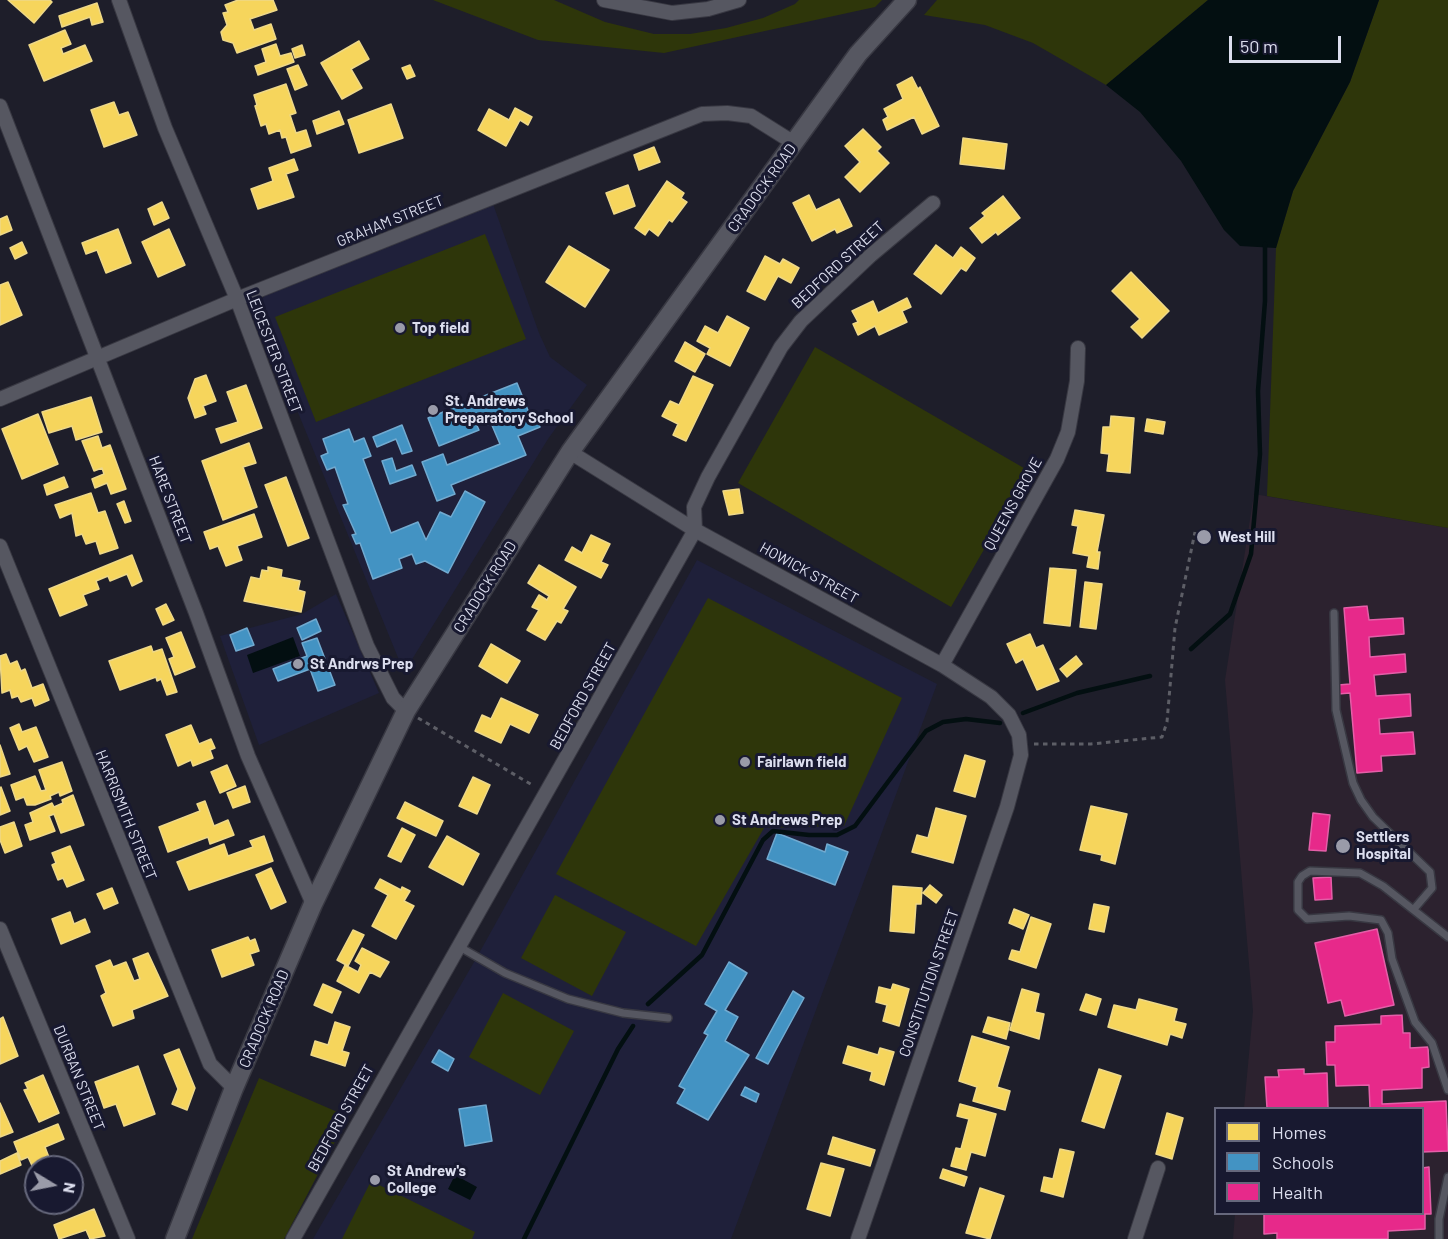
<!DOCTYPE html>
<html>
<head>
<meta charset="utf-8">
<style>
  body { margin:0 }
  #map { position:relative; width:1448px; height:1239px; overflow:hidden; background:#1e1e2a; font-family:Barlow,sans-serif }
  canvas { display:block }
  .legend { position:absolute; left:1214px; top:1107px; width:210px; height:108px; box-sizing:border-box; background:#181930; border:2px solid #66687c; margin:0; padding:8px 10px; list-style:none; font-size:18px; color:#dcdeee }
  .legend li { display:flex; align-items:center; gap:12px; height:30px }
  .legend b { width:30px; border:2px solid #66687c }
  .north { position:absolute; left:24px; top:1155px; width:60px; height:60px; box-sizing:border-box; background:#181930; border:2px solid #66687c; border-radius:50%; rotate:100deg; font-size:16px; font-weight:700; line-height:24px; text-align:center; color:#dcdeee }
  .north::after { content:''; display:block; margin:auto; width:21px; height:27px; background:#9a9ba9; clip-path:polygon(50% 0,100% 100%,50% 72%,0 100%) }
  .scale { position:absolute; left:1229px; top:36px; width:112px; height:27px; box-sizing:border-box; border:3px solid #dcdeee; border-top:0; padding-left:8px; font-size:18px; line-height:21px; white-space:nowrap; color:#dcdeee; -webkit-text-stroke:4px #181930; paint-order:stroke }
</style>
</head>
<body>
<div id="map">
<canvas width="1448" height="1239"></canvas>
<ul class="legend">
<li><b style="height:16px;background:#f6d55c"></b>Homes</li>
<li><b style="height:16px;background:#4393c3"></b>Schools</li>
<li><b style="height:16px;background:#e7298a"></b>Health</li>
</ul>
<div class="north">N</div>
<div class="scale">50 m</div>
</div>
<script>
const c = document.querySelector('canvas').getContext('2d');
c.lineJoin = 'round';
function fill(path, color) { c.fillStyle = color; c.fill(path, 'evenodd'); }
const shape = rows => new Path2D(rows.map(r => 'M' + r).join(''));
function stroke(path, color, width, dash) { c.strokeStyle = color; c.lineWidth = width; c.lineCap = dash ? 'butt' : 'round'; c.setLineDash(dash || []); c.stroke(path); }
function label(font, color, halo, rows, align = 'center') {
  c.font = font + ' Barlow,sans-serif'; c.lineWidth = 6; c.setLineDash([]); c.textBaseline = 'middle'; c.strokeStyle = halo; c.fillStyle = color; for (const [text, x, y, turn = 0] of rows) {
    c.save(); c.translate(x, y); c.rotate((+turn || 0) * Math.PI / 180); c.textAlign = isNaN(turn) ? turn : align; if (halo) c.strokeText(text, 0, 0); c.fillText(text, 0, 0); c.restore();
  }
}
fill(shape([
  [493,204,539,333,550,357,587,385,548,439,411,661,399,660,257,312,258,304,267,293],
  [697,560,937,684,731,1239,313,1239,477,957],
  [336,594,379,693,259,745,220,636,302,614]
]), '#1f203a');
fill(shape([
  [1254,494,1448,528,1448,1239,1233,1239,1235,1214,1422,1214,1422,1108,1244,1108,1253,1011,1225,680]
]), '#2c222f');
fill(shape([
  [433,0,554,0,605,22,654,34,690,34,726,28,763,18,795,4,799,0,882,0,875,7,664,53,538,40],
  [937,0,1208,0,1106,85,1033,43,985,25,924,15],
  [1379,0,1448,0,1448,528,1267,496,1276,248,1293,191,1350,82],
  [485,234,526,339,316,422,275,317],
  [815,347,1029,471,951,607,738,483],
  [708,598,902,698,844,826,764,828,696,946,556,874],
  [555,895,626,932,592,996,521,958],
  [503,993,574,1031,540,1095,469,1057],
  [259,1078,342,1114,344,1121,341,1130,284,1239,192,1239],
  [371,1181,475,1232,472,1239,342,1239]
]), '#2e360a');
fill(shape([
  [1208,0,1379,0,1350,82,1293,191,1276,248,1240,246,1224,230,1181,161,1140,112,1106,85],
  [293,637,300,656,253,673,247,655],
  [455,1175,477,1187,470,1200,448,1189]
]), '#030f11');
const homes = shape([
  [8,0,50,0,52,2,34,23,8,0],
  [238,0,273,0,277,10,250,19,254,30,271,24,276,39,237,53,233,43,223,40,221,32,227,25,223,13,228,12,225,5,238,0],
  [97,3,103,22,92,25,90,17,62,27,59,16,97,3],
  [65,30,71,44,61,48,63,54,85,45,92,61,44,81,29,45,65,30],
  [359,41,369,59,351,69,362,88,342,99,321,63,359,41],
  [276,44,280,56,291,53,294,62,258,75,255,66,266,62,262,49,276,44],
  [302,45,305,55,295,58,292,49,302,45],
  [298,65,307,85,295,90,287,69,298,65],
  [410,65,415,76,407,79,402,68,410,65],
  [912,77,918,89,920,87,939,126,922,134,914,117,887,130,883,120,888,117,884,109,903,99,897,85,912,77],
  [286,84,296,113,290,115,296,133,306,130,311,146,291,153,286,137,282,138,280,130,269,134,266,124,261,126,255,106,257,105,254,95,286,84],
  [114,102,119,115,128,112,137,135,104,147,91,110,114,102],
  [391,104,403,138,359,153,348,120,391,104],
  [515,108,532,117,528,125,520,120,506,146,478,130,489,109,509,120,515,108],
  [339,111,344,124,317,134,313,121,339,111],
  [863,129,881,147,877,151,889,163,860,192,845,177,860,162,845,146,863,129],
  [963,138,1007,144,1004,169,960,164,963,138],
  [654,147,660,162,639,170,634,155,654,147],
  [294,159,298,170,286,174,294,197,258,209,251,189,273,181,269,168,294,159],
  [667,181,684,193,681,198,687,202,672,222,669,220,658,236,649,229,645,235,635,228,667,181],
  [628,185,635,206,614,214,606,193,628,185],
  [809,195,816,210,839,199,852,226,837,233,835,229,812,241,793,203,809,195],
  [1003,196,1020,218,998,235,996,232,982,243,970,228,985,216,982,213,1003,196],
  [162,202,169,218,154,225,148,209,162,202],
  [7,216,12,230,0,235,0,219,7,216],
  [118,229,131,263,106,273,97,250,86,254,82,243,118,229],
  [169,229,185,265,158,277,142,242,169,229],
  [22,242,27,253,15,259,10,248,22,242],
  [936,245,953,258,961,247,975,258,966,271,961,268,941,294,914,274,936,245],
  [569,246,609,270,585,307,546,282,569,246],
  [765,256,780,264,783,259,799,268,791,283,778,276,765,300,747,291,765,256],
  [1131,272,1169,311,1142,338,1131,327,1140,319,1112,291,1131,272],
  [8,282,22,315,0,325,0,285,8,282],
  [907,298,911,307,902,311,907,322,879,335,875,326,858,335,853,324,858,322,852,311,873,301,878,313,907,298],
  [727,316,749,328,730,366,707,354,710,348,697,341,705,326,718,333,727,316],
  [685,342,705,354,695,372,675,361,685,342],
  [206,375,216,401,203,406,206,414,195,418,188,398,195,379,206,375],
  [693,376,713,385,686,441,673,435,678,424,662,416,670,401,679,405,693,376],
  [246,385,262,428,221,443,216,429,238,422,227,392,246,385],
  [91,397,102,432,76,440,72,426,49,433,42,412,91,397],
  [38,414,58,464,22,479,2,429,38,414],
  [1111,416,1134,418,1130,473,1107,471,1109,454,1101,453,1103,427,1110,427,1111,416],
  [1147,419,1165,422,1163,434,1145,431,1147,419],
  [98,436,102,448,110,445,126,489,111,494,107,483,95,488,92,479,104,474,102,468,94,471,82,441,98,436],
  [249,443,256,463,243,467,257,507,223,520,202,461,249,443],
  [64,477,68,487,47,495,44,485,64,477],
  [286,477,309,538,288,546,265,485,286,477],
  [739,489,743,513,729,515,723,491,739,489],
  [91,493,98,513,105,511,118,548,100,554,96,541,86,544,82,534,76,536,72,513,60,518,55,505,91,493],
  [124,501,131,521,125,523,117,504,124,501],
  [1075,510,1104,515,1097,552,1100,552,1098,569,1087,567,1089,556,1073,553,1078,526,1072,525,1075,510],
  [254,514,262,537,237,546,242,560,226,566,218,546,210,549,204,532,254,514],
  [591,535,610,544,601,562,608,565,601,578,565,560,572,547,582,553,591,535],
  [132,555,142,581,132,586,127,574,110,581,108,576,96,581,99,589,83,595,87,605,60,616,49,589,132,555],
  [539,565,576,587,563,609,568,611,561,623,557,621,545,640,527,630,539,610,532,607,539,595,547,600,549,596,528,583,539,565],
  [268,567,282,570,281,577,300,581,298,590,305,592,301,612,244,601,251,577,260,579,262,570,268,571,268,567],
  [1050,568,1076,570,1070,626,1044,623,1050,568],
  [1085,582,1102,584,1096,629,1080,627,1085,582],
  [166,604,174,620,163,625,156,609,166,604],
  [181,632,195,667,175,675,169,659,174,657,166,638,181,632],
  [1030,634,1036,648,1043,645,1059,681,1037,690,1023,659,1016,663,1007,644,1030,634],
  [491,644,520,661,507,683,479,666,491,644],
  [151,646,153,652,162,649,177,692,167,695,161,679,157,681,156,677,120,690,109,661,151,646],
  [6,654,10,664,17,661,21,671,25,669,32,688,43,684,49,700,35,706,32,698,21,702,18,696,12,698,10,690,2,693,0,656,6,654],
  [1076,656,1082,664,1067,677,1060,669,1076,656],
  [501,698,538,715,529,733,510,724,501,743,475,731,482,715,491,719,501,698],
  [19,724,22,732,36,727,48,757,34,762,27,746,19,750,10,728,19,724],
  [191,725,199,744,211,739,215,748,210,750,213,758,193,766,191,760,178,766,166,735,191,725],
  [0,745,10,774,0,777,0,745],
  [965,755,985,761,975,797,954,791,965,755],
  [62,762,72,791,60,796,59,792,50,796,51,799,35,805,27,805,24,797,16,800,11,785,35,776,41,791,46,790,39,770,62,762],
  [227,765,236,786,220,793,211,772,227,765],
  [473,777,490,785,477,814,459,806,473,777],
  [245,786,250,802,233,808,227,793,245,786],
  [1,787,10,811,0,815,0,788,1,787],
  [73,795,84,825,61,833,54,814,49,816,55,831,30,840,25,825,33,822,30,813,52,803,54,807,63,803,62,800,73,795],
  [205,801,214,826,228,820,234,835,210,844,208,837,168,852,159,827,200,811,197,804,205,801],
  [405,802,443,821,436,836,397,818,405,802],
  [1091,806,1127,814,1115,864,1101,860,1102,855,1080,850,1091,806],
  [936,808,966,816,953,863,912,852,917,835,928,838,936,808],
  [14,822,22,846,5,853,0,840,0,827,14,822],
  [402,828,415,835,401,862,388,856,402,828],
  [264,836,273,861,189,890,177,862,224,844,228,856,253,847,250,841,264,836],
  [447,836,479,854,463,885,429,867,447,836],
  [70,846,84,880,67,887,63,878,58,880,52,865,56,863,52,853,70,846],
  [271,868,286,902,271,909,256,875,271,868],
  [380,879,401,890,402,887,410,891,404,901,414,906,396,939,372,926,388,895,375,888,380,879],
  [930,885,942,895,936,903,923,893,930,885],
  [893,886,922,888,921,904,916,904,914,933,890,931,893,886],
  [112,888,118,903,104,909,97,894,112,888],
  [1094,904,1109,907,1104,932,1089,929,1094,904],
  [1014,909,1029,915,1023,929,1009,923,1014,909],
  [70,912,74,924,85,919,90,932,61,944,52,919,70,912],
  [1031,917,1051,924,1036,968,1009,959,1012,950,1020,952,1031,917],
  [353,930,364,935,348,966,337,960,353,930],
  [248,937,250,941,255,939,259,951,250,954,254,965,222,977,212,950,248,937],
  [362,948,389,962,380,977,370,972,359,993,337,981,345,965,358,972,361,965,355,961,362,948],
  [148,953,168,996,132,1010,134,1018,113,1026,101,996,106,993,96,966,110,960,113,967,126,962,134,981,140,979,133,959,148,953],
  [323,984,341,992,332,1013,314,1005,323,984],
  [893,984,909,989,899,1026,883,1021,887,1005,876,1002,879,987,891,990,893,984],
  [1022,989,1039,994,1035,1012,1044,1014,1039,1039,1010,1030,1022,989],
  [1086,994,1101,999,1096,1015,1080,1010,1086,994],
  [1139,999,1177,1009,1174,1021,1186,1024,1182,1038,1170,1034,1167,1045,1108,1027,1114,1005,1136,1010,1139,999],
  [3,1017,18,1056,0,1064,0,1019,3,1017],
  [988,1017,1010,1023,1006,1039,983,1032,988,1017],
  [335,1022,350,1027,342,1051,349,1053,345,1066,311,1055,315,1041,328,1045,335,1022],
  [972,1036,1009,1047,997,1087,1010,1091,1005,1110,973,1101,977,1087,959,1081,972,1036],
  [848,1046,878,1055,880,1048,894,1052,884,1085,870,1080,872,1072,843,1063,848,1046],
  [179,1049,195,1088,187,1110,172,1104,178,1089,164,1055,179,1049],
  [138,1066,155,1114,124,1126,116,1104,104,1108,95,1082,138,1066],
  [1099,1069,1121,1076,1104,1128,1082,1121,1099,1069],
  [43,1075,59,1113,39,1122,24,1090,28,1089,25,1083,43,1075],
  [0,1103,13,1132,0,1137,0,1103],
  [960,1104,996,1114,985,1156,971,1152,966,1170,951,1166,956,1148,961,1149,969,1119,957,1116,960,1104],
  [1167,1113,1183,1118,1172,1159,1156,1154,1167,1113],
  [58,1124,64,1139,45,1147,52,1165,36,1167,35,1172,28,1157,21,1160,14,1142,58,1124],
  [833,1137,875,1150,870,1166,828,1154,833,1137],
  [1060,1149,1074,1152,1063,1197,1041,1191,1044,1177,1053,1179,1060,1149],
  [17,1153,21,1165,0,1174,0,1161,17,1153],
  [821,1163,844,1169,830,1216,807,1209,821,1163],
  [943,1169,967,1177,964,1186,940,1178,943,1169],
  [980,1188,1004,1196,990,1239,966,1233,980,1188],
  [94,1209,105,1236,90,1239,86,1230,59,1239,54,1225,94,1209]
]);
fill(homes, '#f6d55c');
stroke(homes, '#eed888', 1.5);
const schools = shape([
  [517,383,529,413,534,411,540,427,518,436,526,455,451,485,455,494,437,501,422,462,443,454,447,465,500,444,491,423,487,425,482,413,473,417,479,430,439,446,428,418,517,383],
  [402,425,412,451,402,454,396,439,377,447,373,437,402,425],
  [349,429,354,442,364,438,371,456,363,459,391,533,418,522,426,540,440,512,451,517,465,491,485,502,448,573,425,561,416,564,412,554,399,559,402,568,373,579,360,543,356,544,352,535,356,534,343,505,348,504,335,467,327,470,321,456,328,453,323,439,349,429],
  [392,458,396,471,412,465,416,475,390,484,382,461,392,458],
  [316,619,321,631,302,640,297,628,316,619],
  [247,628,254,645,236,651,230,635,247,628],
  [317,638,335,685,318,691,310,669,278,681,273,669,307,656,302,643,317,638],
  [777,833,825,852,827,844,848,852,835,885,767,859,777,833],
  [729,962,747,973,725,1010,738,1017,725,1041,749,1055,708,1120,677,1103,685,1089,679,1086,708,1035,704,1033,717,1011,705,1004,729,962],
  [793,991,804,998,768,1064,756,1058,793,991],
  [439,1050,454,1059,448,1071,432,1062,439,1050],
  [745,1087,759,1094,756,1102,741,1095,745,1087],
  [486,1105,492,1141,465,1146,459,1109,486,1105]
]);
fill(schools, '#4393c3');
stroke(schools, '#71aad0', 1.5);
const health = shape([
  [1367,606,1369,620,1403,618,1404,634,1369,637,1370,657,1405,654,1406,672,1374,675,1376,696,1410,694,1411,716,1379,719,1380,734,1413,732,1415,754,1381,756,1382,771,1357,773,1350,693,1338,694,1338,685,1350,684,1344,608,1367,606],
  [1313,813,1330,815,1326,851,1309,850,1313,813],
  [1331,877,1332,899,1315,900,1313,878,1331,877],
  [1377,929,1394,1005,1345,1016,1341,1000,1328,1003,1315,943,1377,929],
  [1402,1015,1403,1033,1410,1033,1410,1048,1428,1047,1429,1067,1422,1068,1422,1088,1382,1090,1382,1104,1446,1101,1448,1151,1422,1152,1422,1108,1370,1108,1369,1085,1336,1086,1335,1065,1327,1065,1326,1042,1335,1042,1335,1026,1381,1024,1381,1016,1402,1015],
  [1304,1069,1304,1074,1327,1073,1328,1108,1267,1108,1265,1077,1279,1077,1278,1070,1304,1069],
  [1429,1167,1431,1214,1425,1214,1425,1229,1388,1231,1388,1239,1277,1239,1277,1233,1264,1234,1264,1214,1422,1214,1422,1168,1429,1167]
]);
fill(health, '#e7298a');
stroke(health, '#e45fa8', 1.5);
stroke(shape([
  [1191,649,1230,614,1251,554,1260,454,1258,391,1265,301,1265,244],
  [1023,713,1077,693,1150,676],
  [648,1004,702,955,763,840,773,831,809,835,837,835,855,826,926,731,943,722,966,719,1000,723],
  [524,1239,618,1049,633,1026]
]), '#030f11', 4.5);
const lane = shape([
  [1334,613,1336,710,1353,783,1361,800,1373,817,1430,872,1432,888,1414,909],
  [1448,937,1383,886,1360,873,1310,871,1302,876,1298,882,1298,910,1307,919,1349,916,1381,920,1388,933,1392,959,1415,1022,1432,1043,1448,1090],
  [458,946,505,973,568,999,623,1013,668,1018],
  [1439,1239,1439,1219,1448,1177]
]);
const street = shape([
  [119,0,165,128,237,299,367,646,393,698,406,711],
  [604,0,672,13,708,9,739,0],
  [0,106,196,613,248,756,313,904],
  [0,399,237,299,702,114,727,113,751,116,794,143],
  [570,452,695,530,942,665,991,697,1009,715,1019,735,1021,755,1007,807,858,1239],
  [0,546,210,1064,234,1088],
  [942,665,1057,459,1068,432,1077,381,1078,348],
  [0,929,128,1239],
  [293,1239,695,530,694,507,708,477,781,347,801,321,871,255,933,203],
  [1135,1239,1158,1168]
]);
const secondary = shape([
  [175,1239,234,1088,313,904,406,711,570,452,858,54,907,0]
]);
stroke(lane, '#383842', 10);
stroke(street, '#383842', 16);
stroke(secondary, '#383842', 21);
stroke(shape([
  [418,718,534,786],
  [1034,744,1091,744,1162,737,1167,722,1175,628,1195,532]
]), '#5d5e66', 3, [4.5, 4.5]);
stroke(lane, '#565761', 7);
stroke(street, '#565761', 14);
stroke(secondary, '#565761', 18);
for (const [x, y, r, color] of [
  [400,328,6,"#9a9ba9"],
  [433,410,6,"#9a9ba9"],
  [1204,537,8,"#9a9ba9"],
  [298,664,6,"#9a9ba9"],
  [745,762,6,"#9a9ba9"],
  [720,820,6,"#9a9ba9"],
  [1343,846,8,"#9a9ba9"],
  [375,1180,6,"#9a9ba9"]
]) { const dot = new Path2D(); dot.arc(x, y, r, 0, 2 * Math.PI); c.fillStyle = color; c.fill(dot); stroke(dot, '#181930', 2); }
label('15px', '#dcdeee', '#181930', [
  ["CRADOCK ROAD",762,188,-54],
  ["GRAHAM STREET",390,221,-22],
  ["BEDFORD STREET",838,265,-43],
  ["LEICESTER STREET",274,352,69],
  ["HARE STREET",170,500,69],
  ["QUEENS GROVE",1013,504,-61],
  ["HOWICK STREET",809,573,29],
  ["CRADOCK ROAD",485,587,-58],
  ["BEDFORD STREET",583,696,-61],
  ["HARRISMITH STREET",126,815,68],
  ["CONSTITUTION STREET",929,983,-71],
  ["CRADOCK ROAD",264,1019,-67],
  ["DURBAN STREET",79,1078,68],
  ["BEDFORD STREET",341,1118,-61]
]);
label('bold 15px', '#dcdeee', '#181930', [
  ["Top field",412,328],
  ["St. Andrews",445,401],
  ["Preparatory School",445,418],
  ["West Hill",1218,537],
  ["St Andrws Prep",310,664],
  ["Fairlawn field",757,762],
  ["St Andrews Prep",732,820],
  ["Settlers",1356,837],
  ["Hospital",1356,854],
  ["St Andrew's",387,1171],
  ["College",387,1188]
], 'left');
</script>
</body>
</html>
